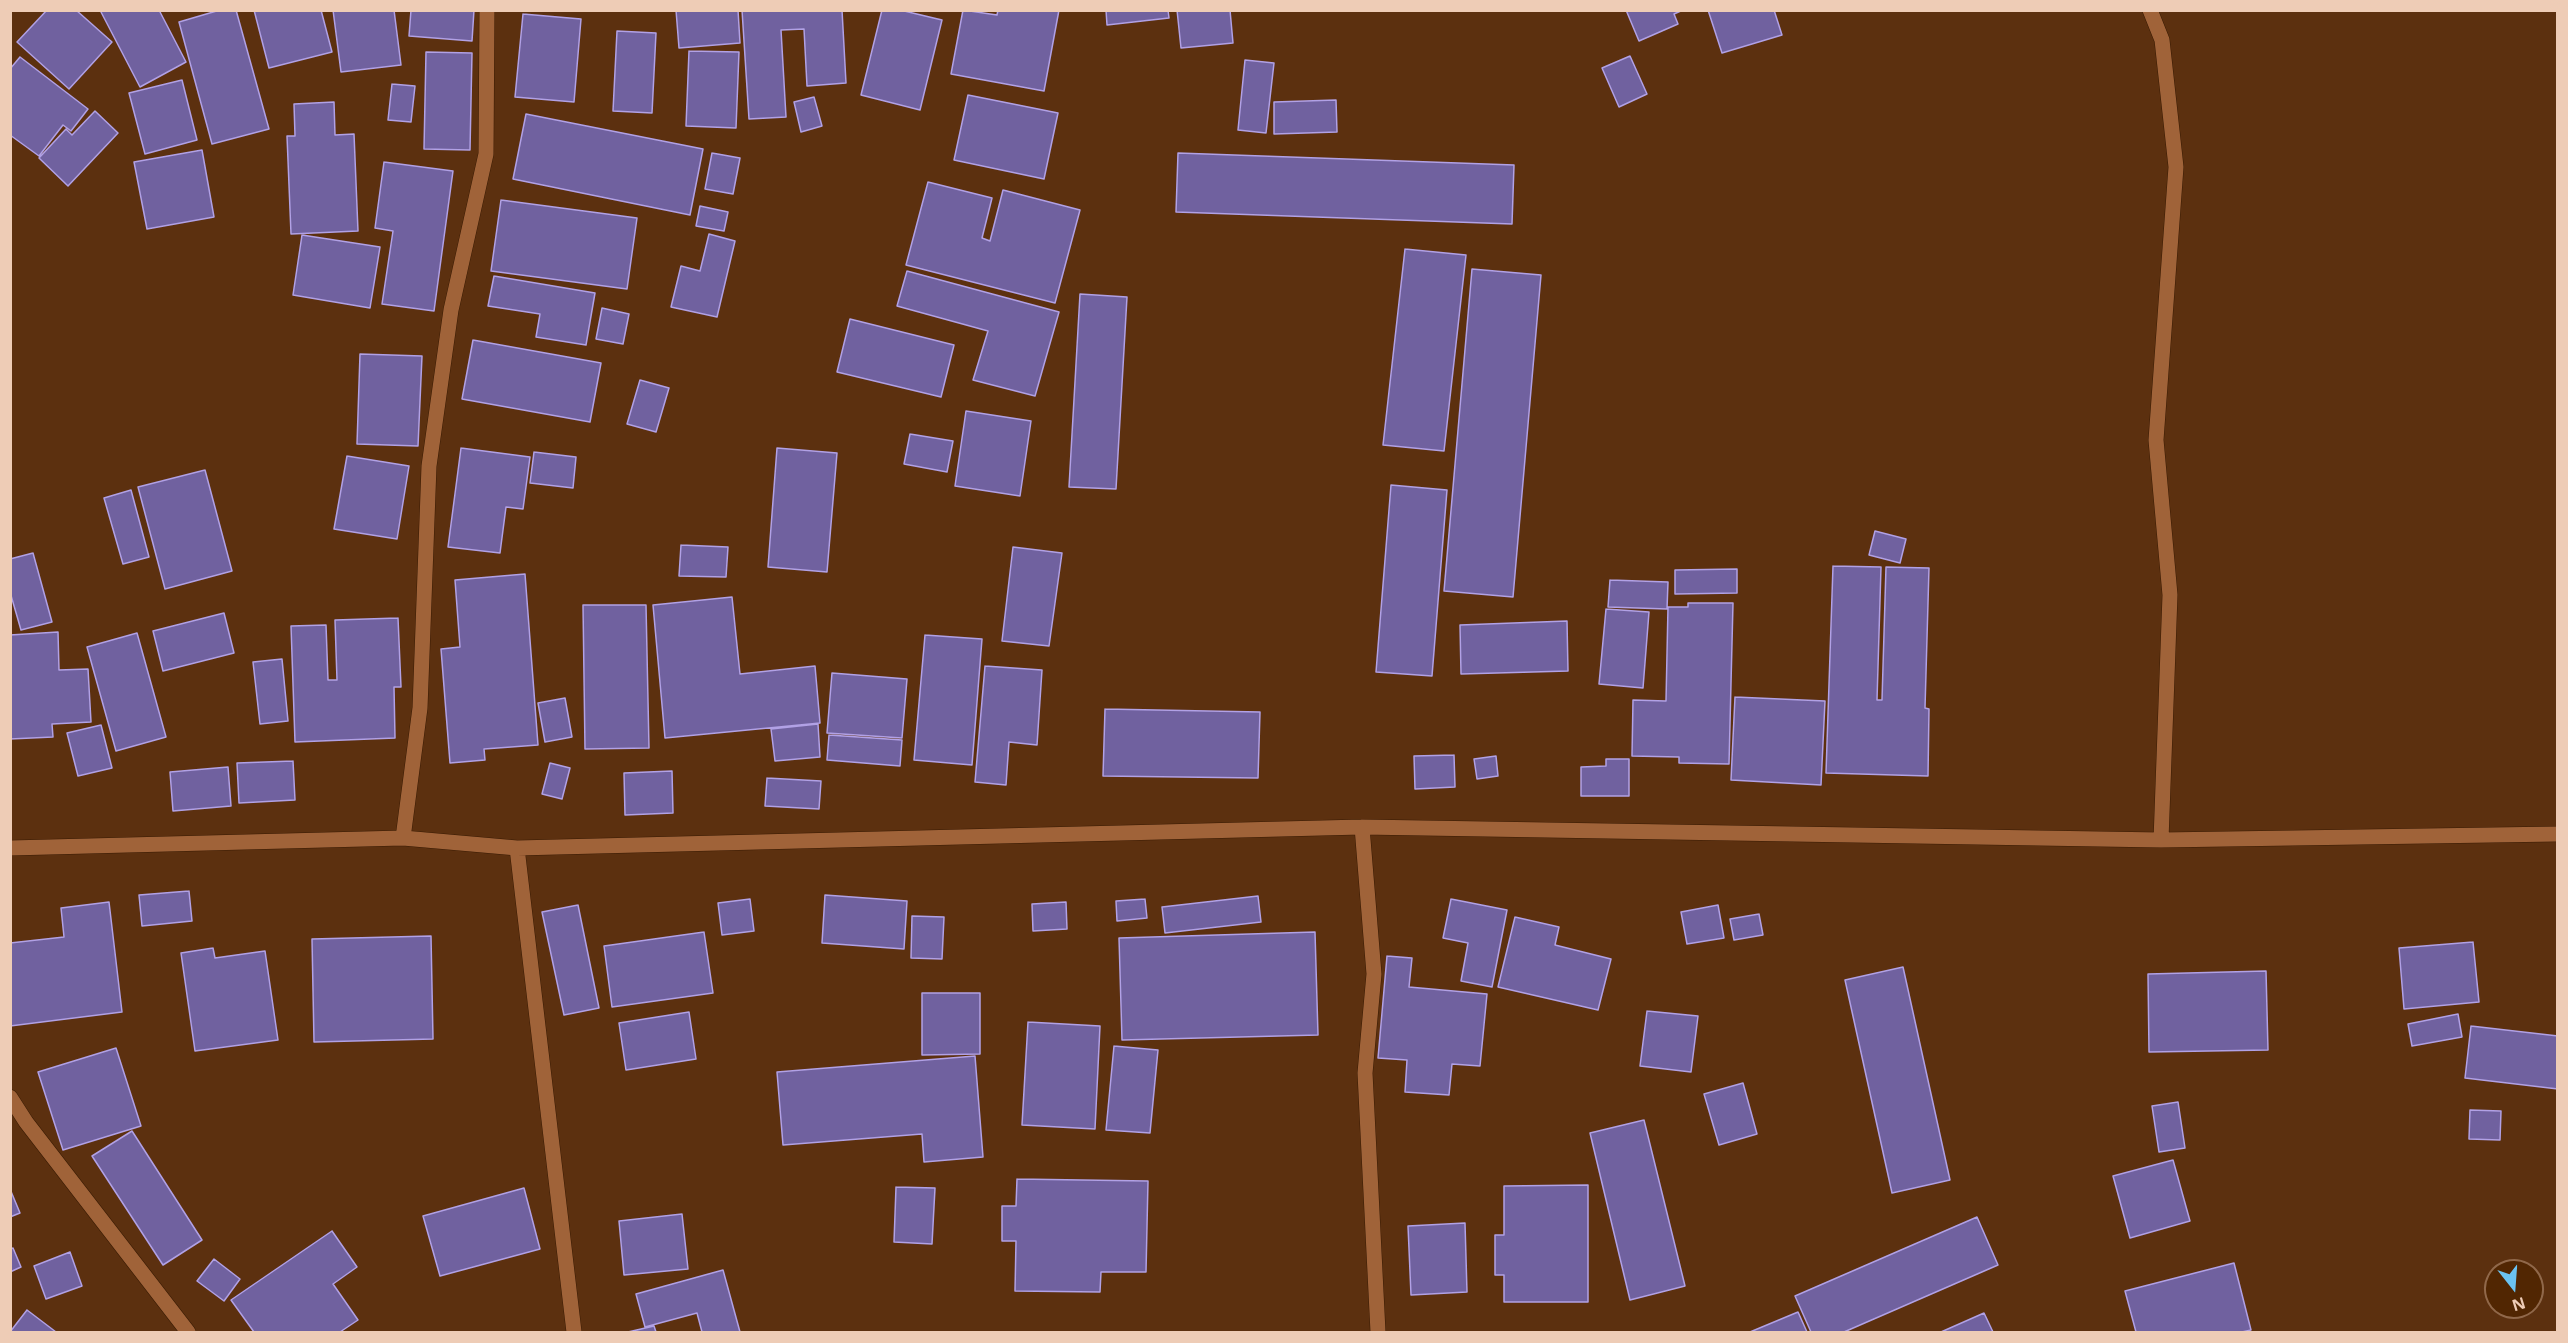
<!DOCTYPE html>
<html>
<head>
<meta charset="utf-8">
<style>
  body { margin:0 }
  #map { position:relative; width:2568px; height:1343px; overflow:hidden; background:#5c300f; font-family:"Open Sans",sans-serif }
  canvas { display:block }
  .frame { position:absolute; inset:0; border:12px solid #eeccb6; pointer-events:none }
  .north { position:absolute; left:2484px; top:1259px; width:60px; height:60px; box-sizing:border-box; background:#512602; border:2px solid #90684a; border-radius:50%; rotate:163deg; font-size:16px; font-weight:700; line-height:24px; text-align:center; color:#eeccb6 }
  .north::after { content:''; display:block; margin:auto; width:21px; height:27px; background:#6bc3f2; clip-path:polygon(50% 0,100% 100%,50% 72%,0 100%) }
</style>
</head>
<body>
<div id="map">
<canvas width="2568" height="1343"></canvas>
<div class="frame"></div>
<div class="north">N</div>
</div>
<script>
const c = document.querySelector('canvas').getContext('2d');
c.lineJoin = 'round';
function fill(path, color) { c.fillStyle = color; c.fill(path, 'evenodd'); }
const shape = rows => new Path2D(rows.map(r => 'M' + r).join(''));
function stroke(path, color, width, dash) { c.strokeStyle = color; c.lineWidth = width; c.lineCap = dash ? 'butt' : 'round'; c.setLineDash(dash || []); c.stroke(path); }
const building = shape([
  [47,10,76,10,112,42,69,89,17,42,47,10],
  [104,10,159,10,186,62,140,87,101,12,104,10],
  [220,10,236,10,269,129,212,144,179,22,220,10],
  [254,10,321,10,332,52,269,68,254,10],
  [333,10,394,10,401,65,341,72,333,10],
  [411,10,474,10,472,41,409,36,411,10],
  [676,10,738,10,740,43,679,48,676,10],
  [742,10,842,10,846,83,807,86,804,29,781,30,786,117,749,119,742,10],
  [882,10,900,10,942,20,920,110,861,95,882,10],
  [963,10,997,15,998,10,1059,10,1044,91,951,74,963,10],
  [1106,10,1168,10,1169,18,1107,25,1106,10],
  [1177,10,1230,10,1233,43,1181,48,1177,10],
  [1626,10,1683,10,1674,14,1678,24,1639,41,1626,10],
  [1708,10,1774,10,1782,35,1722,53,1708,10],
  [523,14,581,19,574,102,515,97,523,14],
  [617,31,656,33,652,113,613,111,617,31],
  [689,51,739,52,736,128,686,126,689,51],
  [426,52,472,53,470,150,424,149,426,52],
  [1630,56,1647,94,1619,107,1602,68,1630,56],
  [20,57,88,109,71,131,63,125,39,156,10,135,10,69,20,57],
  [1245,60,1274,63,1266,133,1238,130,1245,60],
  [182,80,197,140,145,154,129,93,182,80],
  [392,84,415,86,411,122,388,120,392,84],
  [968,95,1058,113,1044,179,954,160,968,95],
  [814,97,822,126,801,132,794,102,814,97],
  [1336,100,1337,132,1274,134,1274,102,1336,100],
  [334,102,335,135,354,134,358,231,291,234,287,136,295,136,294,104,334,102],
  [95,111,118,133,68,186,39,158,66,129,72,135,95,111],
  [526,114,703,149,690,215,513,179,526,114],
  [202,150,214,217,147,229,134,162,202,150],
  [712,153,740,158,733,194,705,189,712,153],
  [1178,153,1514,165,1512,224,1176,212,1178,153],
  [384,162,453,171,434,311,382,304,393,231,375,228,384,162],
  [928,182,992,198,982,238,990,241,1003,190,1080,210,1055,303,906,265,928,182],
  [501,200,637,218,627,289,491,271,501,200],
  [700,206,728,212,724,231,696,226,700,206],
  [709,234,735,241,717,317,671,307,681,266,700,271,709,234],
  [302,235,380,247,370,308,293,295,302,235],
  [1405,249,1466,255,1444,451,1383,445,1405,249],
  [1472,269,1541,275,1513,597,1444,591,1472,269],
  [907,271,1059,312,1035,396,973,380,988,331,897,306,907,271],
  [494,276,595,293,586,345,536,337,540,314,488,306,494,276],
  [1080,294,1127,297,1116,489,1069,487,1080,294],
  [602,308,629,314,623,344,596,339,602,308],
  [850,319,954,345,941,397,837,372,850,319],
  [473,340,601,363,590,422,462,399,473,340],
  [360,354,422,356,418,446,357,444,360,354],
  [640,380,669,388,656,432,627,424,640,380],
  [966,411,1031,421,1020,496,955,486,966,411],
  [910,434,953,441,947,472,904,464,910,434],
  [461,448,530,457,523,509,506,507,500,553,448,547,461,448],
  [777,448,837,453,827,572,768,567,777,448],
  [534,452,576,457,573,488,530,483,534,452],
  [347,456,409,466,397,539,334,529,347,456],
  [205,470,232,571,165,589,138,487,205,470],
  [1391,485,1447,490,1432,676,1376,672,1391,485],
  [131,490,149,557,123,564,104,498,131,490],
  [1875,531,1906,539,1900,563,1869,555,1875,531],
  [681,545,728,547,726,577,679,576,681,545],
  [1013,547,1062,553,1049,646,1002,641,1013,547],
  [33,553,52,622,21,630,10,592,10,559,33,553],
  [1833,566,1881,567,1877,700,1882,700,1886,567,1929,568,1925,708,1929,709,1928,776,1826,773,1833,566],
  [1737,569,1737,593,1675,594,1675,570,1737,569],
  [525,574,538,745,484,749,485,760,450,763,441,649,460,647,455,580,525,574],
  [1610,580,1668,582,1667,609,1608,607,1610,580],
  [732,597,740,674,815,666,820,723,665,738,653,605,732,597],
  [1688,603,1733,603,1729,764,1679,763,1679,757,1632,756,1633,700,1666,701,1668,607,1688,607,1688,603],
  [583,605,646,605,649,748,585,749,583,605],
  [1606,609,1649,612,1643,688,1599,684,1606,609],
  [224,613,234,653,163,671,153,631,224,613],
  [398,618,401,687,394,687,395,738,295,742,291,626,326,625,328,680,337,680,335,620,398,618],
  [1567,621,1568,671,1461,674,1460,625,1567,621],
  [58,632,59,670,88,669,91,722,52,724,53,737,10,739,10,635,58,632],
  [137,633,166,737,116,751,87,647,137,633],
  [925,635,982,639,972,765,914,760,925,635],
  [282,659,288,721,260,724,253,662,282,659],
  [985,666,1042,670,1037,745,1009,742,1006,785,975,782,985,666],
  [832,673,907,679,902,738,827,733,832,673],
  [1735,697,1825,701,1821,785,1731,780,1735,697],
  [565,698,572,737,545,742,538,703,565,698],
  [1105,709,1260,712,1258,778,1103,776,1105,709],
  [818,724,820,757,775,761,771,729,818,724],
  [101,725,112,768,78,776,67,733,101,725],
  [829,735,902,740,900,766,827,760,829,735],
  [1454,755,1455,787,1415,789,1414,756,1454,755],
  [1496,756,1498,776,1477,779,1474,759,1496,756],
  [1606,759,1629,759,1629,796,1581,796,1581,767,1606,766,1606,759],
  [293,761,295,800,239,803,237,763,293,761],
  [550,763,570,768,562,799,542,794,550,763],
  [228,767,231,806,173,811,170,772,228,767],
  [672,771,673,813,625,815,624,773,672,771],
  [767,778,821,781,819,809,765,806,767,778],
  [189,891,192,921,142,926,139,895,189,891],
  [825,895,907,901,904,949,822,943,825,895],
  [1258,896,1261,922,1165,933,1162,907,1258,896],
  [750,899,754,931,722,935,718,903,750,899],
  [1145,899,1147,918,1117,921,1116,901,1145,899],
  [1451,899,1507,910,1492,987,1461,981,1468,943,1443,938,1451,899],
  [109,902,122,1012,10,1026,10,943,64,937,61,908,109,902],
  [1066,902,1067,929,1033,931,1032,904,1066,902],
  [578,905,599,1008,564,1015,542,912,578,905],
  [1718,905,1724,938,1687,944,1681,912,1718,905],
  [1759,914,1763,935,1734,940,1730,919,1759,914],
  [912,916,944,917,942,959,911,958,912,916],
  [1515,917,1559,927,1555,945,1611,959,1598,1010,1498,987,1515,917],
  [704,932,713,993,612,1007,604,946,704,932],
  [1315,932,1318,1035,1122,1040,1119,938,1315,932],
  [431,936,433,1039,314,1042,312,939,431,936],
  [2473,942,2479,1002,2404,1009,2399,948,2473,942],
  [213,948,215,958,265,951,278,1040,195,1051,181,953,213,948],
  [1387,956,1412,958,1409,987,1487,994,1480,1066,1452,1064,1449,1095,1405,1092,1407,1060,1378,1058,1387,956],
  [1903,967,1950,1180,1892,1193,1845,980,1903,967],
  [2266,971,2268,1050,2149,1052,2148,974,2266,971],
  [922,993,980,993,980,1054,922,1055,922,993],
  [1647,1011,1698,1016,1691,1072,1640,1066,1647,1011],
  [689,1012,696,1059,626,1070,619,1023,689,1012],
  [2458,1014,2462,1037,2412,1046,2408,1024,2458,1014],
  [1028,1022,1100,1026,1095,1129,1022,1125,1028,1022],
  [2471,1026,2558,1036,2558,1089,2465,1078,2471,1026],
  [1114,1046,1158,1050,1150,1133,1106,1130,1114,1046],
  [116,1048,141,1126,63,1150,38,1072,116,1048],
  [975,1056,983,1157,924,1162,922,1134,783,1145,777,1072,975,1056],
  [1743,1083,1757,1134,1719,1145,1704,1094,1743,1083],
  [2178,1102,2185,1148,2159,1152,2152,1106,2178,1102],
  [2470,1110,2501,1111,2500,1140,2469,1139,2470,1110],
  [1644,1120,1685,1286,1630,1300,1590,1133,1644,1120],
  [132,1131,202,1240,163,1265,92,1156,132,1131],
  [2173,1160,2190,1221,2130,1238,2113,1176,2173,1160],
  [1017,1179,1148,1181,1146,1272,1101,1272,1100,1292,1015,1291,1016,1241,1002,1241,1002,1206,1016,1206,1017,1179],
  [1588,1185,1588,1302,1504,1302,1504,1275,1495,1275,1495,1235,1504,1235,1504,1186,1588,1185],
  [896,1187,935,1188,932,1244,894,1242,896,1187],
  [524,1188,540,1249,440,1276,423,1216,524,1188],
  [10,1189,20,1213,10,1217,10,1189],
  [682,1214,688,1269,624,1275,619,1221,682,1214],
  [1977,1217,1998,1265,1844,1332,1811,1332,1795,1296,1977,1217],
  [1465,1223,1467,1292,1411,1295,1408,1226,1465,1223],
  [332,1231,357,1267,333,1284,358,1320,340,1332,254,1332,231,1300,332,1231],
  [13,1248,21,1267,10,1272,10,1249,13,1248],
  [70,1252,82,1286,46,1299,34,1266,70,1252],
  [214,1259,240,1279,224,1301,197,1281,214,1259],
  [2234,1263,2251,1330,2242,1332,2136,1332,2125,1291,2234,1263],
  [723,1270,740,1332,702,1332,697,1313,645,1327,636,1294,723,1270],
  [27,1310,56,1332,10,1332,27,1310],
  [1798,1312,1807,1332,1750,1332,1798,1312],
  [1984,1313,1993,1332,1941,1332,1984,1313],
  [654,1326,656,1332,628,1332,654,1326]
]);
fill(building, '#70619f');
stroke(building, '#b1a1e5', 1.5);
const minor = shape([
  [2150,10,2162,40,2176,167,2156,440,2170,595,2161,840],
  [1362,827,1374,974,1365,1073,1378,1332],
  [403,838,420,708,429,466,451,310,486,154,487,10],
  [10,848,403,838,517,848,1362,827,2161,840,2558,834],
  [517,848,574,1332],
  [10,1097,26,1122,188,1332]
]);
stroke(minor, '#391b04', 16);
stroke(minor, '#a06339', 15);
</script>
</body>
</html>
